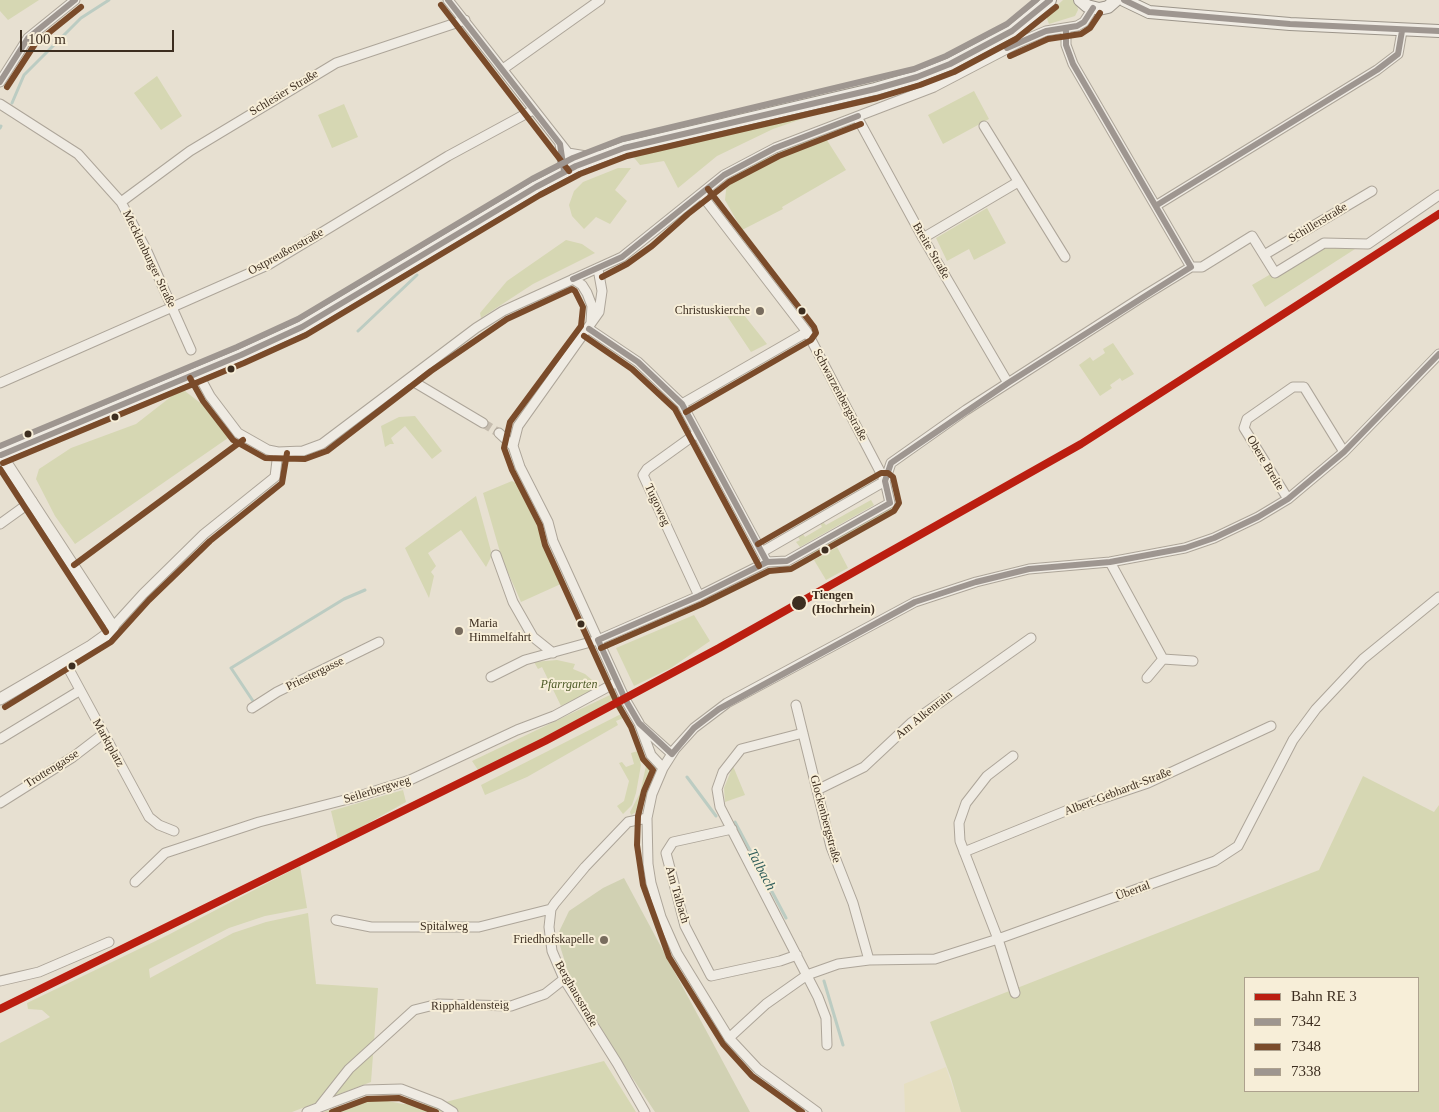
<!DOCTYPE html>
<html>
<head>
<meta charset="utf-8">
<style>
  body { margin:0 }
  #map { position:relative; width:1439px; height:1112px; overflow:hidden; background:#e7e0d1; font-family:Georgia,serif }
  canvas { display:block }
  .legend { position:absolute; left:1244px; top:977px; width:175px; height:115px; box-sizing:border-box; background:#f7eed8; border:1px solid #ada18e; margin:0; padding:6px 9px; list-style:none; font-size:15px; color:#3d2e20 }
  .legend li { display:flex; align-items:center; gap:10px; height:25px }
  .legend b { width:25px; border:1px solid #ada18e }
  .scale { position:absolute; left:20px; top:30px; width:154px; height:22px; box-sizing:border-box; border:2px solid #3d2e20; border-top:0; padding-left:6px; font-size:15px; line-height:18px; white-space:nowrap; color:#3d2e20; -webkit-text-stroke:4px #f7eed8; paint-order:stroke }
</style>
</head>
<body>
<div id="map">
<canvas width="1439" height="1112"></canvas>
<ul class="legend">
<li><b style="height:6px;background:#bb1e10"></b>Bahn RE 3</li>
<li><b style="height:6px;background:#9e9690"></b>7342</li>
<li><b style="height:6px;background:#7a4b2a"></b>7348</li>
<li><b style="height:6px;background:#9e9690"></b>7338</li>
</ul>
<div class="scale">100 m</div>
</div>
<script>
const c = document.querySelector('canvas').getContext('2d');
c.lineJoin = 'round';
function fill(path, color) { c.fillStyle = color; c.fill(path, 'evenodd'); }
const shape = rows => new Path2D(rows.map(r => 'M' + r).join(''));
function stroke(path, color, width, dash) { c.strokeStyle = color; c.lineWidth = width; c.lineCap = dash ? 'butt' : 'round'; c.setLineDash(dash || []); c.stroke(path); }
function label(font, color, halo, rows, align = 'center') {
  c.font = font + ' Georgia,serif'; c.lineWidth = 4; c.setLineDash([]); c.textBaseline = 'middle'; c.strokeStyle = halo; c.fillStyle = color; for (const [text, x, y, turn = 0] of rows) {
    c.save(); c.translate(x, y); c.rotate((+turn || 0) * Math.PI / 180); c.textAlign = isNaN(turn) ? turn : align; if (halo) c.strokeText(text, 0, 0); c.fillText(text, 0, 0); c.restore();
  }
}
fill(shape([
  [946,1067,961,1112,905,1112,904,1084]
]), '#e6dfc2');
fill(shape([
  [0,0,39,0,8,20,0,11],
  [1063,0,1073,0,1077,3,1078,10,1075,16,1049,24,1046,16],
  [157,76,182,116,161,130,134,93],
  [974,91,989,119,943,144,928,115],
  [838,100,839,106,773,129,717,156,678,188,664,161,640,165,631,154],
  [344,104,358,137,332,148,318,115],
  [823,134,846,170,782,207,783,209,742,230,725,200,727,181,762,160],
  [618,168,631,168,615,190,627,201,610,224,596,217,584,229,572,216,569,205,574,191,583,182],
  [987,208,1006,243,974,260,969,249,947,261,936,238],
  [566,240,582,244,595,253,533,284,481,318,480,313,507,281],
  [1324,243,1349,243,1355,249,1265,307,1252,285],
  [740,310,767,344,751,352,727,316],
  [1113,343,1134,374,1122,381,1120,378,1110,385,1112,388,1100,396,1079,365,1090,357,1093,361,1105,353,1103,349],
  [185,391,208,409,228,438,75,544,55,516,36,479,39,469,71,448,136,424,177,392],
  [415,416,442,451,432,459,405,426,391,438,394,444,390,444,385,447,381,426,399,417],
  [512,481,518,484,563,583,521,602,502,559,483,493],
  [476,496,492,555,486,567,461,530,428,553,436,566,431,572,434,576,429,598,405,548],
  [871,500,874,505,800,547,796,542,800,540,798,537,803,534,805,537,822,527,820,523,823,522,826,525],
  [893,506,895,509,812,556,810,552],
  [837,547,848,568,826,580,814,560],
  [694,615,710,641,671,668,634,686,616,648],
  [557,660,575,664,573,669,585,674,600,687,561,706,542,667,538,669,534,662],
  [610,695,614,704,478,770,472,761],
  [621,714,623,718,616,721,618,725,527,777,485,795,481,785],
  [638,751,641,765,636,793,632,805,623,814,617,806,624,801,629,781,619,763,622,762,626,767,634,764,631,753],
  [649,764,650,777,646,796,641,809,631,815,630,812,640,793,646,766],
  [733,766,745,795,725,802,724,788],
  [1363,776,1434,812,1439,805,1439,1112,961,1112,951,1078,930,1022,1319,870],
  [1245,978,1418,978,1418,1091,1245,1091],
  [403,790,406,802,338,840,331,811],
  [300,866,307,908,265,916,229,928,149,969,150,978,233,933,266,922,308,913,316,984,378,988,371,1082,292,1112,0,1112,0,1043,50,1017,42,1010,28,1009,27,1003,168,935],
  [604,1061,636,1112,322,1112,362,1101,383,1100,403,1104,438,1104]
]), '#d6d7b3');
fill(shape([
  [624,878,750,1112,655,1112,614,1050,568,972,557,936,569,911,603,888]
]), '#d1d1b3');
stroke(shape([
  [12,103,24,75,81,18,109,0],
  [0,128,1,126],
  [358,331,417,275],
  [253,701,231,668,344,599,365,590],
  [687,777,716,816],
  [735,822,786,918],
  [824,981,843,1045]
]), '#bcccc2', 3);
stroke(shape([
  [483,423,499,433]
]), '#c5bcae', 9, [9, 4.5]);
const minor = shape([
  [448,0,568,153,576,166],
  [1066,29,1066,45,1073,64,1191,267],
  [503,69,600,0],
  [0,82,28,38,75,0],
  [0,104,78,154,121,202,146,249,191,350],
  [857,117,923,238,1008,383],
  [984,126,1065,257],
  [560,144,564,171],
  [568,153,586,156,597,155],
  [701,194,807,332,885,481],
  [121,202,190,151,336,63,465,20],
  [1157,205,1377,70,1398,54,1402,31],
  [923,238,1018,182],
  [1264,255,1372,191],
  [598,269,602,291,599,312,518,426,513,446,520,467,548,522,553,541,625,699,639,723,651,755,663,768],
  [573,279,582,285,587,293,592,306,591,322],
  [589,329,638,362,682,404,767,562],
  [198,374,210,396,238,433,268,450,278,452,303,451,322,444,476,328,503,311,622,257,724,175,775,148,934,87,1020,42,1046,31,1077,26,1084,22,1093,8],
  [409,379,483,423],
  [0,383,268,265,448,156,533,110],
  [682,404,807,332],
  [499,433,513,446],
  [697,433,647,469,643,475,699,596],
  [1288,499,1244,428,1247,419,1293,387,1304,387,1344,452],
  [0,524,32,501],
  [762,552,885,481],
  [496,555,513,602,533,637,553,653],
  [1110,562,1163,659,1147,678],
  [113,627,143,594,204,534,275,477,278,452],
  [1163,659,1193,661],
  [65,662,149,817,159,825,174,831],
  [491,677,525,660,598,640,699,596,767,562,787,561,890,503,885,481,891,463,966,410,1142,297,1191,267,1202,267,1252,236,1275,273,1324,243,1368,244,1439,195],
  [796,705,831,847,853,903,869,960],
  [252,708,277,692,379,642],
  [642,727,672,754],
  [803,733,741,749,723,772,717,789,720,807,818,997,826,1018,827,1045],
  [0,739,79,691],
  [1013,756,987,776,966,803,959,823,960,841,998,939,1015,993],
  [817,790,864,767,911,723,1031,638],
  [0,803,73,757,103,734],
  [732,829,673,842,666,853,685,926,711,976,780,961,797,955],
  [964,852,1068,810,1148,783,1271,726],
  [135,882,165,853,259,822,356,797,410,780,517,730,554,716,617,682],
  [336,920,371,927,479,927,551,909],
  [0,981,39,972,109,942],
  [729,1038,766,1004,807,975,838,964,869,960,935,959,998,939,1215,861,1238,846,1293,740,1316,709,1363,659,1439,597],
  [319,1107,349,1069,414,1010,438,1004,511,1006,545,994,564,979],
  [307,1112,365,1090,401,1089,440,1104,453,1112],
  [645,1112,617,1063,564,979,552,951,549,927,551,909,555,903,585,867,628,822,647,818],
  [817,1112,758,1069,729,1038,677,953,661,917,651,883,648,864,647,818,652,794,663,768,675,749,694,728,727,703,915,602,976,582,1029,569,1110,562,1185,548,1214,538,1258,517,1288,499,1344,452,1439,354]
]);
const tertiary = shape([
  [0,699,91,646,105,636,113,627,1,455]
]);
const secondary = shape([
  [1080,0,1087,6,1099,9,1108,7,1116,0],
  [1124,0,1149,12,1290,24,1439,31],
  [0,455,241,355,302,327,536,187,576,166,624,148,875,89,917,77,950,64,1012,31,1050,0]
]);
stroke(minor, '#ada599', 11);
stroke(tertiary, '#ada599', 13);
stroke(secondary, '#9c958a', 14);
stroke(minor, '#efebe3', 9);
stroke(tertiary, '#efebe3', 11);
stroke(secondary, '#efebe3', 12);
stroke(shape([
  [448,0,560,144,564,171],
  [1124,0,1149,12,1290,24,1439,31],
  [1066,29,1066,45,1073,64,1191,267],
  [1007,48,1046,31,1077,26,1084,22,1093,8],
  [0,82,28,38,75,0],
  [1157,205,1377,70,1398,54,1402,31],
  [573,279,622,257,724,175,775,148,858,116],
  [589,329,638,362,682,404,767,562],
  [1,455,241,355,302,327,536,187,576,166,624,148,875,89,917,77,950,64,1012,31,1050,0],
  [890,503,885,481,891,463,1008,383,1191,267],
  [598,640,699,596,767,562,787,561,890,503],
  [598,640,625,699,639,723,672,754],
  [672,754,694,728,719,709,915,602,976,582,1029,569,1110,562,1185,548,1214,538,1258,517,1288,499,1344,452,1439,354]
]), '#9e9690', 6);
stroke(shape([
  [441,5,569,171],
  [1010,56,1048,39,1081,34,1090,28,1100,13],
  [7,87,35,44,81,7],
  [602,277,627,264,652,246,688,214,729,182,779,156,861,124],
  [584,336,632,369,675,409,759,566],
  [190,378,203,401,233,440,265,458,305,459,327,451,431,371,507,319,572,289,575,291,583,307,581,326,510,422,504,448,512,470,540,525,545,545,617,703,631,727,643,759,653,770,644,791,638,816,637,845,643,885,669,957,723,1044,752,1076,802,1112],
  [686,412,811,340,816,333,814,327,708,189],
  [3,463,244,363,306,335,540,195,580,174,627,156,877,98,920,85,954,72,1016,39,1056,7],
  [0,469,106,632],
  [74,565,243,440],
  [601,648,702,604,769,571,791,569,894,511,899,503,893,477,888,473,881,473,758,544],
  [5,707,111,642,149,600,210,541,282,483,287,453],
  [332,1112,367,1099,399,1098,436,1112]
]), '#7a4b2a', 6);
stroke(shape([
  [0,446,237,347,298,319,532,179,573,158,622,139,914,69,946,56,1007,24,1036,0]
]), '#9e9690', 6);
stroke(shape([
  [0,1009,545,741,719,648,1081,444,1439,214]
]), '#bb1e10', 8);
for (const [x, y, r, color] of [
  [760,311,5,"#786c5e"],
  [802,311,4.5,"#3d2e20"],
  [231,369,4.5,"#3d2e20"],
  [115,417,4.5,"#3d2e20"],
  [28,434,4.5,"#3d2e20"],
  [825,550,4.5,"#3d2e20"],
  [799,603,8,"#3d2e20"],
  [581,624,4.5,"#3d2e20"],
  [459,631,5,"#786c5e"],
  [72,666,4.5,"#3d2e20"],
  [604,940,5,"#786c5e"]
]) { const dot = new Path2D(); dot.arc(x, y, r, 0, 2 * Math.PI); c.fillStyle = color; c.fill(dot); stroke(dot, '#f7eed8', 2); }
label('12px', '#3d2e20', '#f7eed8', [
  ["Schlesier Straße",284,93,-31],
  ["Schillerstraße",1318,223,-31],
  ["Breite Straße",931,251,60],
  ["Ostpreußenstraße",286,252,-29],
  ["Mecklenburger Straße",149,259,64],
  ["Schwarzenbergstraße",840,395,62],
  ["Obere Breite",1265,463,59],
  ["Tugoweg",657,505,65],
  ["Priestergasse",315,674,-26],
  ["Am Alkenrain",924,715,-39],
  ["Marktplatz",108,743,61],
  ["Trottengasse",52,769,-32],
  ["Seilerbergweg",377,790,-17],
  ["Albert-Gebhardt-Straße",1118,792,-21],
  ["Glockenbergstraße",825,819,75],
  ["Übertal",1133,891,-20],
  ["Am Talbach",677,895,74],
  ["Spitalweg",444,927],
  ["Berghausstraße",576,994,60],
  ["Ripphaldensteig",470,1006,-1]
]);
label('12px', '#3d2e20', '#f7eed8', [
  ["Christuskierche",750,311],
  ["Maria",469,624,"left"],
  ["Himmelfahrt",469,638,"left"],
  ["Friedhofskapelle",594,940]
], 'right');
label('bold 12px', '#3d2e20', '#f7eed8', [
  ["Tiengen",812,596],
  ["(Hochrhein)",812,610]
], 'left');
label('italic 12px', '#4d5a26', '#f7eed8', [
  ["Pfarrgarten",569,685]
]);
label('italic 14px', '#2f5d5a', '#f7eed8', [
  ["Talbach",761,870,62]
]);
</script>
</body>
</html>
